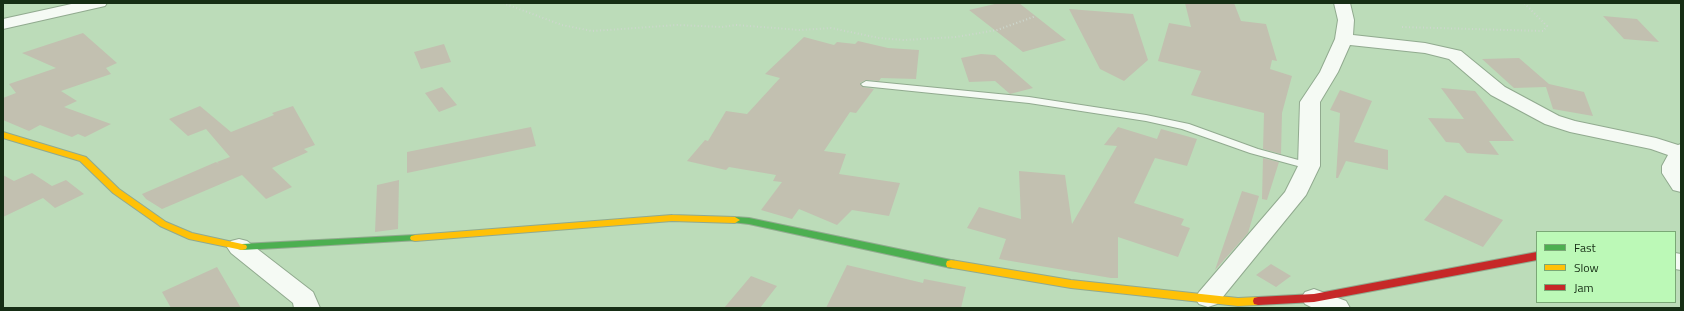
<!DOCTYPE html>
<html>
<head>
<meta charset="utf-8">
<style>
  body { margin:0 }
  #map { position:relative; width:1684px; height:311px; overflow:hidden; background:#bcdcb9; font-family:"Titillium Web",sans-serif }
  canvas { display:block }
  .frame { position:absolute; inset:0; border:4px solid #162e15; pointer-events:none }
  .legend { position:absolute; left:1536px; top:231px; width:140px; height:72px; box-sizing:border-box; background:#bcf9b7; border:1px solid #7aa876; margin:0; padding:5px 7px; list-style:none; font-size:12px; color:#162e15 }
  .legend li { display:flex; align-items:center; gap:8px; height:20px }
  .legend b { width:20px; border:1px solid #7aa876 }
</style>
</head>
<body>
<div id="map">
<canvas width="1684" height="311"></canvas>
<div class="frame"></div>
<ul class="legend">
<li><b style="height:5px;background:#4caf50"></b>Fast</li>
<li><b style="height:5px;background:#ffc107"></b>Slow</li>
<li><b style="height:5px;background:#c62828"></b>Jam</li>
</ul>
</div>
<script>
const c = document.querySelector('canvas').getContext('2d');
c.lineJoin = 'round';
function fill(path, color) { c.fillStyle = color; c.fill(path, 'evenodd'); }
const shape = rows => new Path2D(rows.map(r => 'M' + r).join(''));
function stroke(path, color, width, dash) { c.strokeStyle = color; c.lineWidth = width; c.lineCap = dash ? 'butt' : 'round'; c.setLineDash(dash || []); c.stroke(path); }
fill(shape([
  [999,3,1019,3,1066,40,1023,52,969,10],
  [1185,3,1234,3,1241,21,1266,24,1277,61,1272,60,1270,69,1292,76,1282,113,1281,154,1263,149,1264,113,1191,95,1201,71,1158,61,1169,23,1191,27],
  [1069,9,1133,14,1148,60,1124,81,1100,69],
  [1603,16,1637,19,1659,42,1624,39],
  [83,33,117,63,106,68,111,74,61,91,77,101,64,107,111,124,85,137,78,134,72,137,40,125,29,131,3,120,3,98,16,93,9,84,56,68,22,53],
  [804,37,834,45,837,42,855,44,858,41,888,48,919,50,916,79,881,78,879,81,866,80,860,83,863,87,874,89,856,113,850,112,824,151,846,154,839,174,900,183,889,216,852,210,837,225,799,209,792,219,761,210,782,182,773,181,776,175,729,167,726,170,687,161,705,140,708,141,726,111,747,114,780,78,765,74],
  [444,44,451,62,421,69,414,52],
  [981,54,995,55,1033,88,1010,94,995,81,969,82,961,58],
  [1519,58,1549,84,1584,92,1593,116,1553,109,1546,87,1514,88,1482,59],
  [442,87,457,105,439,112,425,93],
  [1441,88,1475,91,1514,141,1489,141,1499,155,1467,153,1459,143,1446,142,1428,118,1464,119],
  [1340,90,1372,101,1354,142,1388,150,1388,170,1346,161,1338,178,1336,178,1340,113,1330,110],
  [200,106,231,132,274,115,272,113,293,106,315,145,304,149,308,152,272,168,292,187,266,199,242,175,162,209,146,199,142,194,216,162,219,164,217,162,230,157,206,129,188,136,169,119],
  [531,127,536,146,407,173,407,152],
  [1118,127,1157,139,1161,129,1197,139,1187,166,1155,158,1134,203,1184,219,1181,225,1190,228,1178,257,1118,237,1118,278,1111,278,999,259,1006,239,967,228,979,207,1021,219,1019,171,1065,175,1072,224,1117,146,1104,145],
  [1263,158,1279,162,1267,200,1262,199],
  [32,173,52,186,66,180,84,194,55,208,43,198,3,217,3,175,14,181],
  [399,180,398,229,375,232,377,185],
  [1242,191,1259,196,1248,233,1215,270],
  [1445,195,1503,220,1483,247,1424,220],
  [1271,264,1291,276,1276,287,1256,275],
  [847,265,923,283,924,279,966,287,961,308,826,308],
  [217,267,241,308,171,308,162,292],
  [751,276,777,286,760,308,724,308]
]), '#c2c0b0');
const lane = shape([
  [866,81,1029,97,1146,115,1189,124,1258,149,1313,164,1315,166,1309,169,1305,168,1250,153,1182,129,1146,121,1029,103,863,86,861,84,866,81]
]);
const street = shape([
  [76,3,107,3,105,6,3,29,3,19,76,3],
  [1334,3,1350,3,1354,20,1353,35,1425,43,1461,51,1505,87,1559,116,1575,121,1656,138,1678,145,1681,144,1681,192,1673,190,1662,173,1662,166,1668,155,1651,149,1570,132,1545,124,1491,95,1449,59,1425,53,1350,45,1338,72,1320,102,1320,166,1306,195,1217,304,1208,307,1199,304,1195,298,1199,292,1285,192,1298,166,1300,102,1320,72,1335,39,1338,20,1334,3],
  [239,239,247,241,313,292,320,308,294,308,293,303,231,253,227,247,231,241,239,239],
  [1675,253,1681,254,1681,270,1675,269,1675,253],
  [1314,289,1346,301,1350,308,1313,308,1305,304,1301,298,1305,292,1314,289]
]);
const fast = shape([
  [735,217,749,218,951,260,955,261,956,264,955,267,951,268,749,224,732,222,730,220,732,218,735,217],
  [415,235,419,236,420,238,419,240,242,250,238,249,237,247,238,245,242,244,415,235]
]);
const slow = shape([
  [3,132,86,157,119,189,166,222,192,233,242,244,246,245,247,247,246,249,242,250,189,239,160,226,113,193,80,161,3,138,3,132],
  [672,215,735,217,740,220,735,223,672,221,415,241,411,240,410,238,411,236,415,235,672,215],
  [951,260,1071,280,1238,298,1258,297,1262,298,1263,301,1262,304,1258,305,1238,306,1071,288,947,267,946,264,947,261,951,260]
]);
const jam = shape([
  [1537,252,1537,260,1314,302,1258,305,1254,304,1253,301,1254,298,1258,297,1314,294,1537,252]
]);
stroke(lane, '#91aa8f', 2);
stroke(street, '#91aa8f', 2);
stroke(fast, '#91aa8f', 2);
stroke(slow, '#91aa8f', 2);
stroke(jam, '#91aa8f', 2);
stroke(shape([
  [503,3,562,25,592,31,677,25,722,27,736,25,800,30,831,28,879,38,904,40,956,37,997,30,1036,16],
  [1402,27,1543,31,1547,26,1524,3]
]), '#cdd7cd', 2, [1, 2.5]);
fill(lane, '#f5faf4');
fill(street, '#f5faf4');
fill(fast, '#4caf50');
fill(slow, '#ffc107');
fill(jam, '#c62828');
</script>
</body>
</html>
